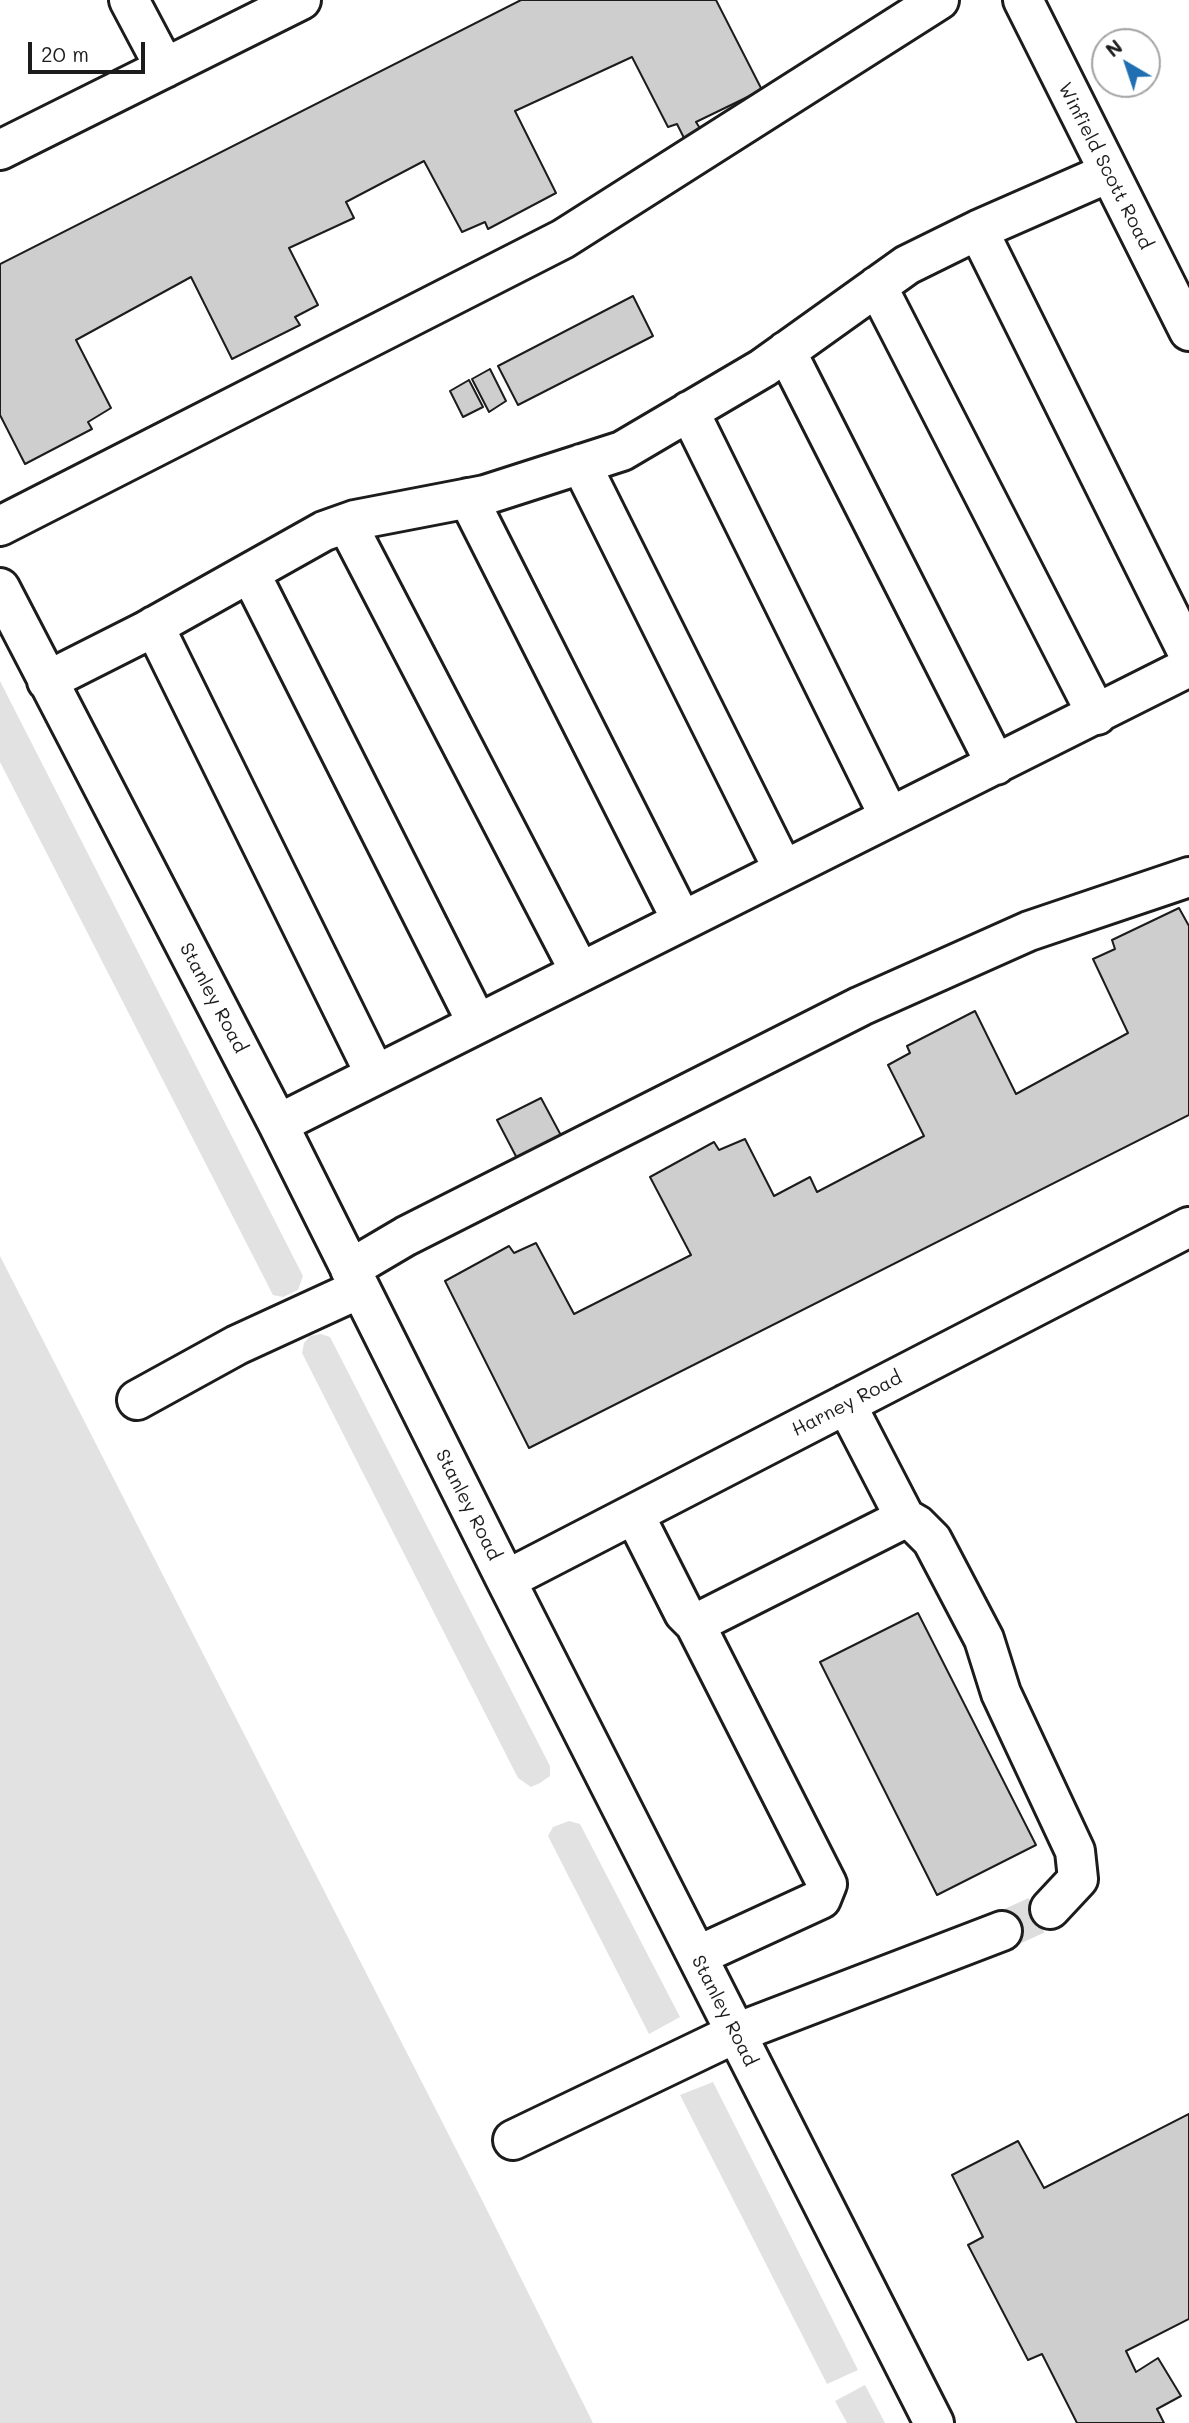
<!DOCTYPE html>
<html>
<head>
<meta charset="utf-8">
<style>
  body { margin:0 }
  #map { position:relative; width:1189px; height:2423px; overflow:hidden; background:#fff; font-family:Mali,sans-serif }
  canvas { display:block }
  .north { position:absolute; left:1091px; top:28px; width:70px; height:70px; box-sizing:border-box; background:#fff; border:2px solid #a4a4a4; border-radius:50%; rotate:321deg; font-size:19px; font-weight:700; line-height:28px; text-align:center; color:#1c1c1c }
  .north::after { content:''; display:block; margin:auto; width:24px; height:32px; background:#1f6fb2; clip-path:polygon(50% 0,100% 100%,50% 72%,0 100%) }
  .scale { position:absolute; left:28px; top:42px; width:117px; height:32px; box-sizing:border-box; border:4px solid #1c1c1c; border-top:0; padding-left:9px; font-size:21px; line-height:24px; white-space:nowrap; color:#1c1c1c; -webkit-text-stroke:5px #fff; paint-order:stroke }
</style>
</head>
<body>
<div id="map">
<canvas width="1189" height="2423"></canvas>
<div class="north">N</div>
<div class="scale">20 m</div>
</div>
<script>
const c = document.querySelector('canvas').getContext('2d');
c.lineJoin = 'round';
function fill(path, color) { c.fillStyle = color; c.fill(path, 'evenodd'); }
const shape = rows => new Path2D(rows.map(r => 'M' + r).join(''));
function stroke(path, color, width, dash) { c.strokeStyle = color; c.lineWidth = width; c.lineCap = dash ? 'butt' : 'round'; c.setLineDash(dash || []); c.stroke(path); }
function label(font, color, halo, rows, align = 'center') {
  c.font = font + ' Mali,sans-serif'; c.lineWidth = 6; c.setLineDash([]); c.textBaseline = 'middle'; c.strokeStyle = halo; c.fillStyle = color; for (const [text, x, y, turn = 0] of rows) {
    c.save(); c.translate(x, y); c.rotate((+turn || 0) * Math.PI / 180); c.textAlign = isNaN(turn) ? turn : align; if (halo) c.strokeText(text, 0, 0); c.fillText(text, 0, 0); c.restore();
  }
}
fill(shape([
  [0,681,303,1276,298,1290,283,1297,273,1295,0,762],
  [0,1256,480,2196,593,2423,0,2423],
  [321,1334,330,1337,550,1766,550,1776,540,1783,531,1787,518,1778,302,1353,304,1343,310,1336],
  [569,1821,580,1824,680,2017,649,2034,548,1836,553,1827],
  [713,2082,858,2370,827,2384,680,2095],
  [865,2385,885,2423,847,2423,835,2401]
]), '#e2e2e2');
const building = shape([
  [521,0,716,0,762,90,696,122,703,133,686,142,677,124,668,127,632,57,515,111,556,193,488,229,485,222,462,232,424,161,346,202,354,218,289,248,318,305,295,317,300,325,232,359,191,277,76,340,111,408,88,422,92,429,25,464,0,415,0,264,521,0],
  [633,296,653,336,518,405,498,366,633,296],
  [490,369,506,401,489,412,472,379,490,369],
  [469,380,483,407,463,417,450,391,469,380],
  [1179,908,1189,926,1189,1115,529,1448,445,1281,509,1246,514,1253,536,1243,574,1314,691,1255,650,1177,714,1142,719,1150,745,1139,774,1196,810,1177,817,1192,924,1136,888,1065,910,1053,907,1046,975,1011,1016,1094,1128,1033,1093,959,1115,949,1112,940,1179,908],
  [541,1098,564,1141,520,1164,497,1120,541,1098],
  [918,1613,1036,1845,937,1895,820,1662,918,1613],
  [1189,2114,1189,2319,1126,2351,1136,2372,1158,2358,1181,2396,1157,2409,1164,2423,1077,2423,1042,2354,1028,2360,968,2245,983,2237,952,2175,1018,2141,1044,2188,1189,2114]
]);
fill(building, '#cecece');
stroke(building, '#1c1c1c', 2);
stroke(shape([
  [1002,1931,1050,1909]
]), '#ddd', 38, [38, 19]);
const minor = shape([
  [129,0,165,68],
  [1023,0,1189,331],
  [0,150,301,0],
  [978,230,1189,655],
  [877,286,1097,715],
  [786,351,996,765],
  [689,411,889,816],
  [581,464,783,869],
  [468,498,682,921],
  [347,524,580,972],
  [0,526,563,239,939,0],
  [250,573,477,1023],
  [0,588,278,1124,506,1580,934,2423],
  [154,626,375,1074],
  [47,681,144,632,324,531,355,520,485,495,622,451,763,368,907,265,978,230,1108,173],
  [278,1124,1189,667],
  [350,1269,406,1236,861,1006,1029,931,1189,877],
  [137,1400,237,1345,359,1289],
  [634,1514,684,1613,695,1624,905,1518,846,1404],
  [905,1518,917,1525,932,1540,984,1639,1001,1693,1075,1851,1078,1879,1050,1909],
  [506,1580,1189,1227],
  [695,1624,827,1884,821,1899,697,1956],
  [513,2140,736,2033,1002,1931]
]);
stroke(minor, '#1c1c1c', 44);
stroke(minor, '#fff', 38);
label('19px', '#1c1c1c', '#fff', [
  ["Winfield Scott Road",1105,166,63],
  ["Stanley Road",213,998,62],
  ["Harney Road",847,1404,-27],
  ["Stanley Road",468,1505,63],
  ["Stanley Road",724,2011,63]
]);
</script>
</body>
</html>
